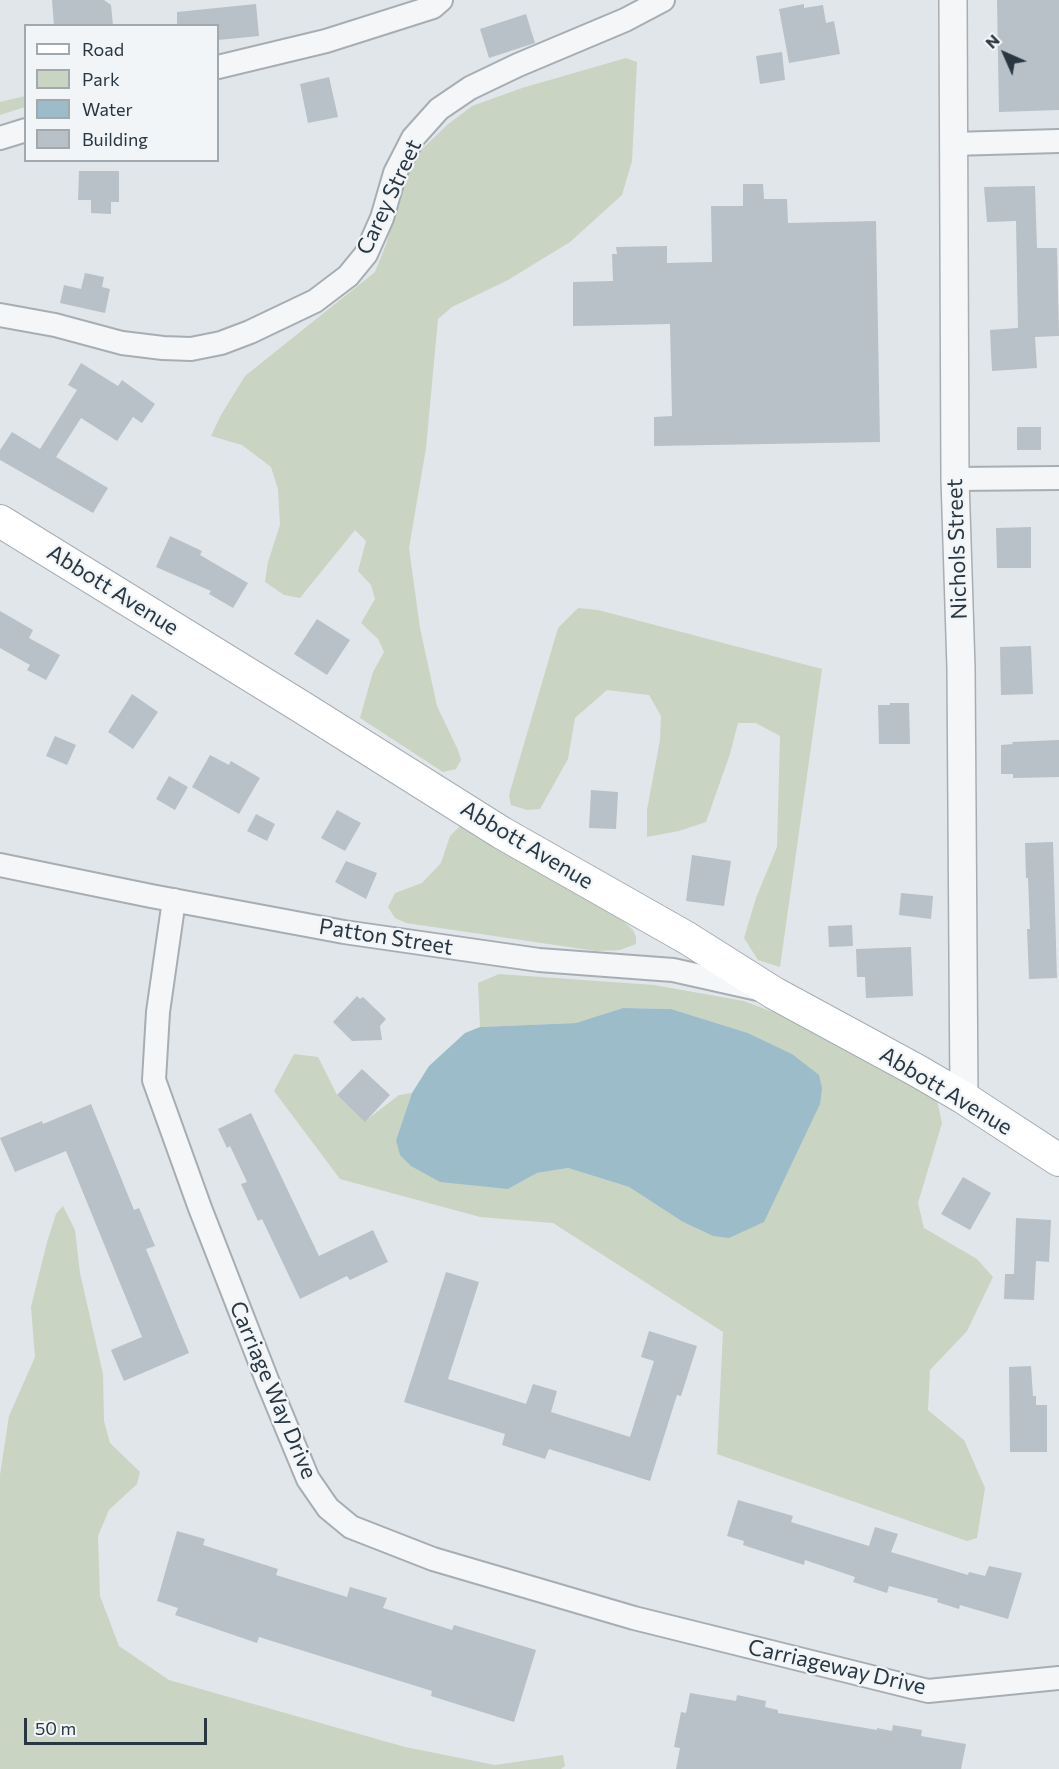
<!DOCTYPE html>
<html>
<head>
<meta charset="utf-8">
<style>
  body { margin:0 }
  #map { position:relative; width:1059px; height:1769px; overflow:hidden; background:#e1e6ea; font-family:Commissioner,sans-serif }
  canvas { display:block }
  .legend { position:absolute; left:24px; top:24px; width:195px; height:138px; box-sizing:border-box; background:#f1f5f7; border:2px solid #a1a9af; margin:0; padding:8px 10px; list-style:none; font-size:18px; color:#293742 }
  .legend li { display:flex; align-items:center; gap:12px; height:30px }
  .legend b { width:30px; border:2px solid #a1a9af }
  .north { position:absolute; left:975px; top:24px; width:60px; height:60px; -webkit-text-stroke:4px #f1f5f7; paint-order:stroke; rotate:315deg; font-size:16px; font-weight:700; line-height:24px; text-align:center; color:#293742 }
  .north::after { content:''; display:block; margin:auto; width:21px; height:27px; background:#293742; clip-path:polygon(50% 0,100% 100%,50% 72%,0 100%) }
  .scale { position:absolute; left:24px; top:1718px; width:183px; height:27px; box-sizing:border-box; border:3px solid #293742; border-top:0; padding-left:8px; font-size:18px; line-height:21px; white-space:nowrap; color:#293742; -webkit-text-stroke:4px #f1f5f7; paint-order:stroke }
</style>
</head>
<body>
<div id="map">
<canvas width="1059" height="1769"></canvas>
<ul class="legend">
<li><b style="height:8px;background:#fff"></b>Road</li>
<li><b style="height:16px;background:#cad4c2"></b>Park</li>
<li><b style="height:16px;background:#9dbcc9"></b>Water</li>
<li><b style="height:16px;background:#b8c1c7"></b>Building</li>
</ul>
<div class="north">N</div>
<div class="scale">50 m</div>
</div>
<script>
const c = document.querySelector('canvas').getContext('2d');
c.lineJoin = 'round';
function fill(path, color) { c.fillStyle = color; c.fill(path, 'evenodd'); }
const shape = rows => new Path2D(rows.map(r => 'M' + r).join(''));
function stroke(path, color, width, dash) { c.strokeStyle = color; c.lineWidth = width; c.lineCap = dash ? 'butt' : 'round'; c.setLineDash(dash || []); c.stroke(path); }
function label(font, color, halo, rows, align = 'center') {
  c.font = font + ' Commissioner,sans-serif'; c.lineWidth = 4.5; c.setLineDash([]); c.textBaseline = 'middle'; c.strokeStyle = halo; c.fillStyle = color; for (const [text, x, y, turn = 0] of rows) {
    c.save(); c.translate(x, y); c.rotate((+turn || 0) * Math.PI / 180); c.textAlign = isNaN(turn) ? turn : align; if (halo) c.strokeText(text, 0, 0); c.fillText(text, 0, 0); c.restore();
  }
}
fill(shape([
  [626,58,637,62,632,161,622,195,570,242,508,280,452,307,438,319,426,448,409,548,420,628,437,706,458,750,461,760,456,769,443,772,360,718,373,672,384,652,378,639,361,623,375,599,371,585,358,571,366,541,355,530,300,598,284,595,265,582,268,562,280,525,278,489,271,467,242,445,211,436,221,415,245,376,375,272,387,242,400,189,416,155,447,125,472,106,522,88],
  [25,96,25,107,0,115,0,102],
  [578,608,598,610,822,669,780,967,758,960,744,938,756,898,777,847,780,736,756,723,738,723,730,754,706,822,679,831,647,837,647,810,660,740,661,716,649,695,607,690,575,718,568,759,540,809,527,810,511,805,509,795,558,628],
  [461,825,623,921,633,930,636,937,636,944,620,950,596,951,406,923,395,918,388,907,395,893,422,883,441,863,450,836],
  [499,974,654,985,744,1001,794,1020,936,1095,942,1123,918,1203,924,1228,977,1259,993,1277,967,1331,930,1370,928,1410,964,1440,985,1488,977,1538,967,1541,717,1454,723,1332,553,1223,480,1217,340,1179,274,1091,294,1054,318,1057,337,1095,365,1121,399,1095,412,1093,396,1140,508,1189,537,1173,568,1168,629,1187,683,1222,713,1236,792,1054,748,1033,671,1009,623,1008,577,1023,480,1027,478,983],
  [63,1206,75,1230,80,1273,103,1374,104,1421,110,1443,140,1472,137,1484,109,1510,98,1536,100,1596,119,1646,169,1680,405,1747,495,1765,563,1755,565,1766,561,1769,0,1769,0,1475,9,1416,35,1357,31,1307,47,1242,56,1214]
]), '#cad4c2');
fill(shape([
  [623,1008,671,1009,748,1033,792,1054,819,1075,822,1088,820,1104,764,1222,729,1238,713,1236,683,1222,629,1187,568,1168,537,1173,508,1189,440,1182,411,1166,400,1155,396,1140,412,1093,429,1066,465,1033,480,1027,576,1023]
]), '#9dbcc9');
fill(shape([
  [52,0,104,0,111,5,113,26,54,26],
  [997,0,1059,0,1059,110,999,112],
  [256,4,259,36,218,40,218,26,177,26,177,12],
  [804,4,804,8,823,5,826,23,834,21,840,54,789,63,779,9],
  [526,14,535,43,489,58,480,29],
  [782,52,785,80,760,84,756,56],
  [329,77,338,117,308,123,300,84],
  [79,171,119,171,119,202,111,202,111,214,91,213,91,200,78,200],
  [743,184,763,184,764,199,787,199,788,223,876,221,880,442,654,446,654,417,672,416,670,324,573,326,573,282,613,281,612,254,617,254,616,247,667,246,667,263,712,262,711,206,743,206],
  [1035,186,1037,248,1057,248,1059,336,1035,337,1037,368,992,371,990,330,1018,328,1016,221,987,222,984,187],
  [85,273,104,277,102,287,110,289,105,313,60,303,64,285,81,289],
  [81,363,118,386,122,380,155,404,142,423,133,417,117,441,81,418,56,457,108,488,93,513,0,460,0,450,12,432,40,449,77,390,68,385],
  [1017,427,1041,427,1041,450,1017,450],
  [1031,527,1031,568,997,568,996,528],
  [170,536,202,551,200,555,248,583,233,608,209,594,211,591,156,567],
  [0,611,33,630,29,638,60,655,46,680,27,670,30,665,0,648],
  [317,619,350,640,327,675,294,654],
  [1031,646,1033,694,1001,695,1000,647],
  [132,694,158,712,133,749,108,732],
  [890,703,909,703,910,744,879,744,878,705,890,705],
  [55,736,76,745,67,765,46,756],
  [1059,740,1059,777,1013,778,1013,774,1001,774,1001,745,1013,744,1012,742],
  [210,755,229,765,231,761,260,778,239,814,192,787],
  [169,776,188,787,175,810,156,799],
  [591,790,618,792,616,829,589,828],
  [337,810,361,823,345,851,321,838],
  [256,814,275,824,267,841,247,831],
  [1053,842,1057,978,1029,979,1027,929,1030,929,1028,878,1026,878,1025,843],
  [692,855,731,861,724,906,686,901],
  [346,861,377,873,366,899,335,882],
  [901,893,933,896,931,919,899,915],
  [852,925,853,946,829,947,828,926],
  [911,947,913,996,866,998,865,977,857,977,856,949],
  [357,996,360,999,363,997,386,1019,380,1026,382,1040,352,1041,333,1022],
  [362,1069,390,1095,365,1122,337,1095],
  [91,1104,134,1210,139,1208,155,1246,146,1249,189,1353,124,1381,111,1350,142,1337,66,1151,15,1172,0,1138,42,1121,43,1124],
  [251,1113,319,1256,373,1230,388,1262,350,1280,347,1276,300,1299,262,1219,258,1221,241,1184,247,1182,230,1146,227,1148,218,1129],
  [963,1177,991,1193,970,1230,941,1214],
  [1016,1218,1051,1220,1049,1262,1036,1261,1034,1300,1004,1299,1005,1274,1014,1274],
  [446,1272,479,1282,448,1379,526,1404,533,1384,557,1391,551,1412,630,1437,654,1361,641,1357,649,1331,697,1346,681,1396,677,1395,650,1481,549,1449,545,1459,502,1445,505,1434,404,1402],
  [1031,1366,1033,1396,1036,1396,1036,1405,1047,1405,1047,1452,1010,1452,1009,1367],
  [738,1500,793,1516,791,1522,869,1546,875,1527,898,1534,891,1552,968,1575,969,1572,985,1576,989,1566,1022,1573,1008,1619,960,1605,959,1609,937,1602,938,1599,889,1586,887,1593,853,1582,855,1577,805,1560,804,1565,743,1545,744,1541,727,1536],
  [177,1531,205,1539,203,1545,278,1569,276,1575,347,1597,350,1587,387,1598,383,1608,452,1630,454,1625,536,1650,514,1722,431,1696,432,1691,259,1637,257,1643,175,1615,178,1608,157,1601],
  [690,1693,736,1701,737,1695,766,1701,765,1707,778,1710,778,1713,877,1730,877,1728,892,1731,893,1725,922,1730,921,1736,966,1744,961,1769,676,1769,680,1748,674,1747,681,1712,686,1713]
]), '#b8c1c7');
const minor = shape([
  [218,67,326,41,433,7,441,0],
  [0,138,26,130],
  [952,144,1059,141],
  [0,315,55,325,122,343,163,348,191,349,221,343,250,332,315,301,348,276,366,254,382,218,395,173,413,138,439,109,470,88,518,65,625,20,663,0],
  [955,479,1059,478],
  [0,865,151,896,344,932,539,960,673,970,758,989],
  [174,900,158,1012,154,1080,200,1208,267,1380,308,1479,328,1508,351,1527,433,1559,634,1618,928,1691,1059,1678]
]);
const tertiary = shape([
  [953,0,955,479,961,668,964,1098]
]);
const secondary = shape([
  [0,521,300,706,502,833,687,938,774,993,916,1070,964,1098,1059,1160]
]);
stroke(minor, '#a6aeb4', 26);
stroke(tertiary, '#a6aeb4', 30);
stroke(secondary, '#a6aeb4', 34);
stroke(minor, '#f4f6f8', 22);
stroke(tertiary, '#f4f6f8', 27);
stroke(secondary, '#fff', 32);
label('22px', '#293742', '#f1f5f7', [
  ["Carey Street",389,197,-65],
  ["Nichols Street",957,549,-92],
  ["Abbott Avenue",113,590,32],
  ["Abbott Avenue",527,845,31],
  ["Patton Street",386,937,9],
  ["Abbott Avenue",946,1091,31],
  ["Carriage Way Drive",273,1390,67],
  ["Carriageway Drive",837,1667,13]
]);
</script>
</body>
</html>
